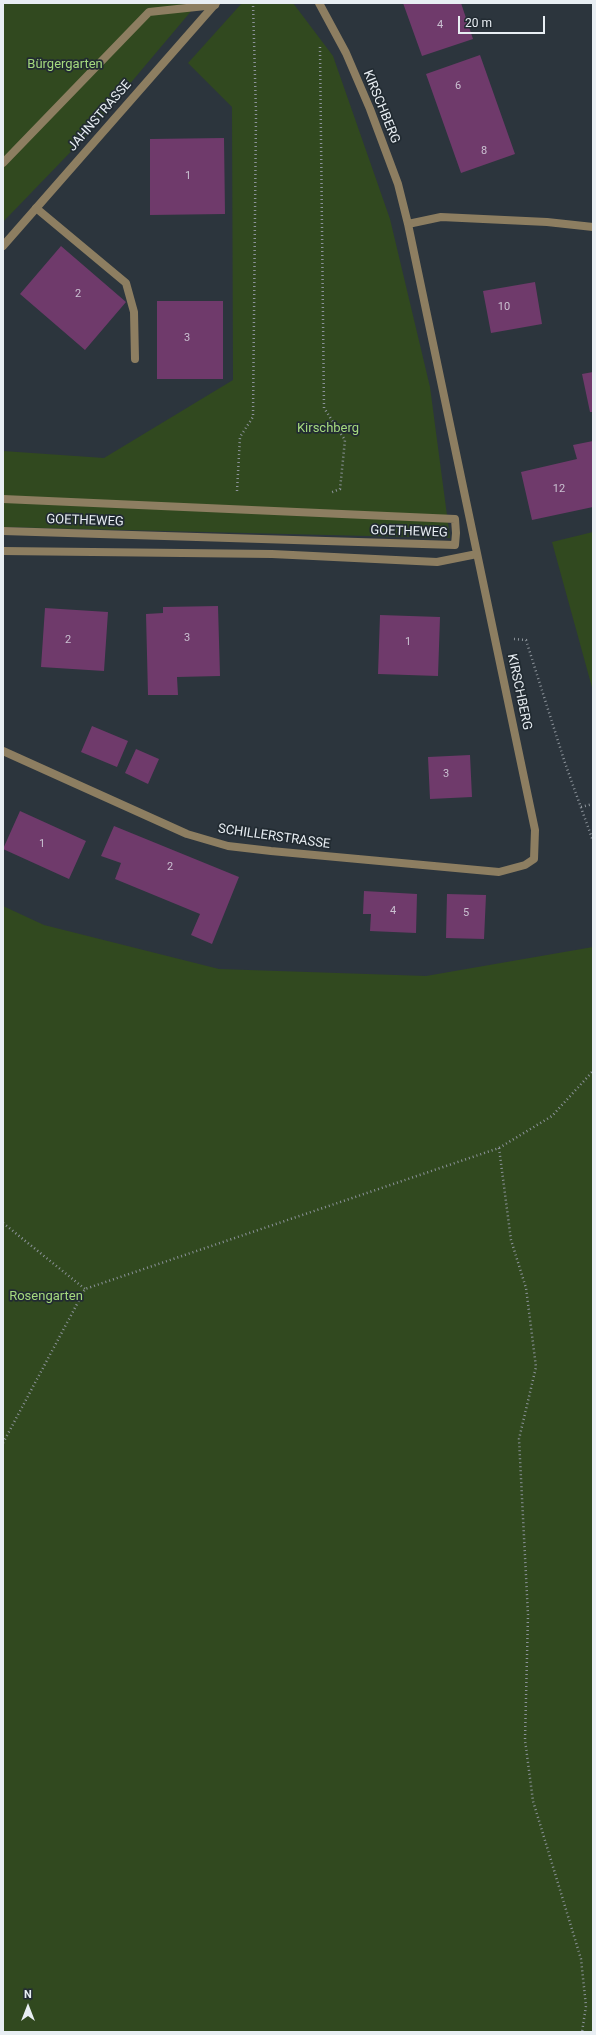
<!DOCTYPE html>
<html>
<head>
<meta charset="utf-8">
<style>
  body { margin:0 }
  #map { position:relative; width:596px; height:2035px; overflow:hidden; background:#2c353d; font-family:Roboto,sans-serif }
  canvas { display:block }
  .frame { position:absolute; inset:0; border:4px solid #e8eef3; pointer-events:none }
  .north { position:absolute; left:8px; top:1987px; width:40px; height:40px; -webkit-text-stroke:3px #222b32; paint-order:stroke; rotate:0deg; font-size:11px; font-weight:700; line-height:16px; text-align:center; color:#e8eef3 }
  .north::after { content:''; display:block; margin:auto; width:14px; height:18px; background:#e8eef3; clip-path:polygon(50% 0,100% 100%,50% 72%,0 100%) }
  .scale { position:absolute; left:458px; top:16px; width:87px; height:18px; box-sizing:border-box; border:2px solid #e8eef3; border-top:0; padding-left:5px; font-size:12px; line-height:14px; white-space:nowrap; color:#e8eef3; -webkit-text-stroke:3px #222b32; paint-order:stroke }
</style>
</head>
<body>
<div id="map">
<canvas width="596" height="2035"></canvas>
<div class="frame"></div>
<div class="north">N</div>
<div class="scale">20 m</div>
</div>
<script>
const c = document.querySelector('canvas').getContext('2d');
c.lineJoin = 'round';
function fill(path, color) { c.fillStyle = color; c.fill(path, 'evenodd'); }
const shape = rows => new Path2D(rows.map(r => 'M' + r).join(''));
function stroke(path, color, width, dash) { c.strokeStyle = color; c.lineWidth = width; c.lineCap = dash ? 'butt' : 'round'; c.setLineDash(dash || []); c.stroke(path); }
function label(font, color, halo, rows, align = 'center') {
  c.font = font + ' Roboto,sans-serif'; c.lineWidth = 3.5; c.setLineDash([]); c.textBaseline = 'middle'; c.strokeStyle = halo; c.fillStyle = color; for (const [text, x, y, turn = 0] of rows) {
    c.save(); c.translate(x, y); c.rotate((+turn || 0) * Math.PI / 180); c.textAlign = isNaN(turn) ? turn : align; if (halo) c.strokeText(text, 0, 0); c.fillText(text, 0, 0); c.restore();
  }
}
fill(shape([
  [3,3,198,3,85,137,3,222],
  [242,3,293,3,333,56,390,219,430,387,450,538,3,527,3,451,104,458,233,380,232,107,188,63],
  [593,532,593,691,552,542],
  [3,906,44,925,219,969,426,976,593,947,593,2032,3,2032]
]), '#31491f');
fill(shape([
  [403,3,461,3,473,39,422,56],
  [480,55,515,154,461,173,426,74],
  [224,138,225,214,150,215,150,139],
  [61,246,126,302,85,350,20,294],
  [535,282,542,324,491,333,483,291],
  [157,301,223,301,223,379,157,379],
  [593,372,593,412,590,412,582,374],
  [593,441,593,507,532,520,521,472,577,459,573,445],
  [218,606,220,676,177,677,178,695,148,695,146,614,163,613,163,607],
  [45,608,108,612,104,671,41,667],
  [380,615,440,617,438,676,378,674],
  [92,726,128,741,117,767,81,752],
  [136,749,159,759,148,784,125,773],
  [470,755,472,797,430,799,428,757],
  [20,811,86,841,69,879,3,849],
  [114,826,239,877,212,944,191,935,200,914,115,879,121,863,101,856],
  [364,891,417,894,416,933,370,931,371,914,363,914],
  [447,894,486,895,484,939,446,938]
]), '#6f3a6b');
stroke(shape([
  [320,47,324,408,345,440,340,489,330,493],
  [237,491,240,437,253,417,256,113,253,3],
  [514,639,526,640,565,763,593,841],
  [581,807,593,804],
  [499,1148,511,1240,526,1288,536,1367,519,1439,528,1615,525,1740,533,1801,581,1959,586,2006,582,2032],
  [3,1223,85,1289],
  [3,1443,85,1289,499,1148,552,1116,593,1071]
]), '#8c939a', 2.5, [1, 3]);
stroke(shape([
  [3,163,149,12,215,5],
  [36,208,126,283,134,312,135,359]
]), '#8d7e61', 8);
stroke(shape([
  [408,224,441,217,547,222,593,227],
  [3,246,216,3],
  [3,499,455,519,456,533,455,545,3,531],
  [3,551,272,554,437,562,477,554],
  [3,751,187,834,228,846,271,851,499,872,525,865,534,859,535,830,408,224,398,184,370,109,346,53,319,3]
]), '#8d7e61', 8);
label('11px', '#cac1d1', null, [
  ["4",440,25],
  ["6",458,86],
  ["8",484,151],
  ["1",188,176],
  ["2",78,294],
  ["10",504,307],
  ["3",187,338],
  ["12",559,489],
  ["3",187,638],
  ["2",68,640],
  ["1",408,642],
  ["3",446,774],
  ["1",42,844],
  ["2",170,867],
  ["4",393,911],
  ["5",466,913]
]);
label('13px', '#a4d97e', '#222b32', [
  ["Bürgergarten",65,65],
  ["Kirschberg",328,429],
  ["Rosengarten",46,1297]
]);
label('13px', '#e8eef3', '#222b32', [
  ["KIRSCHBERG",381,107,68],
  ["JAHNSTRASSE",100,116,-49],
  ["GOETHEWEG",85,521,2],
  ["GOETHEWEG",409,532,2],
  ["KIRSCHBERG",519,692,78],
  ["SCHILLERSTRASSE",274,837,8]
]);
</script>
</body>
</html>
